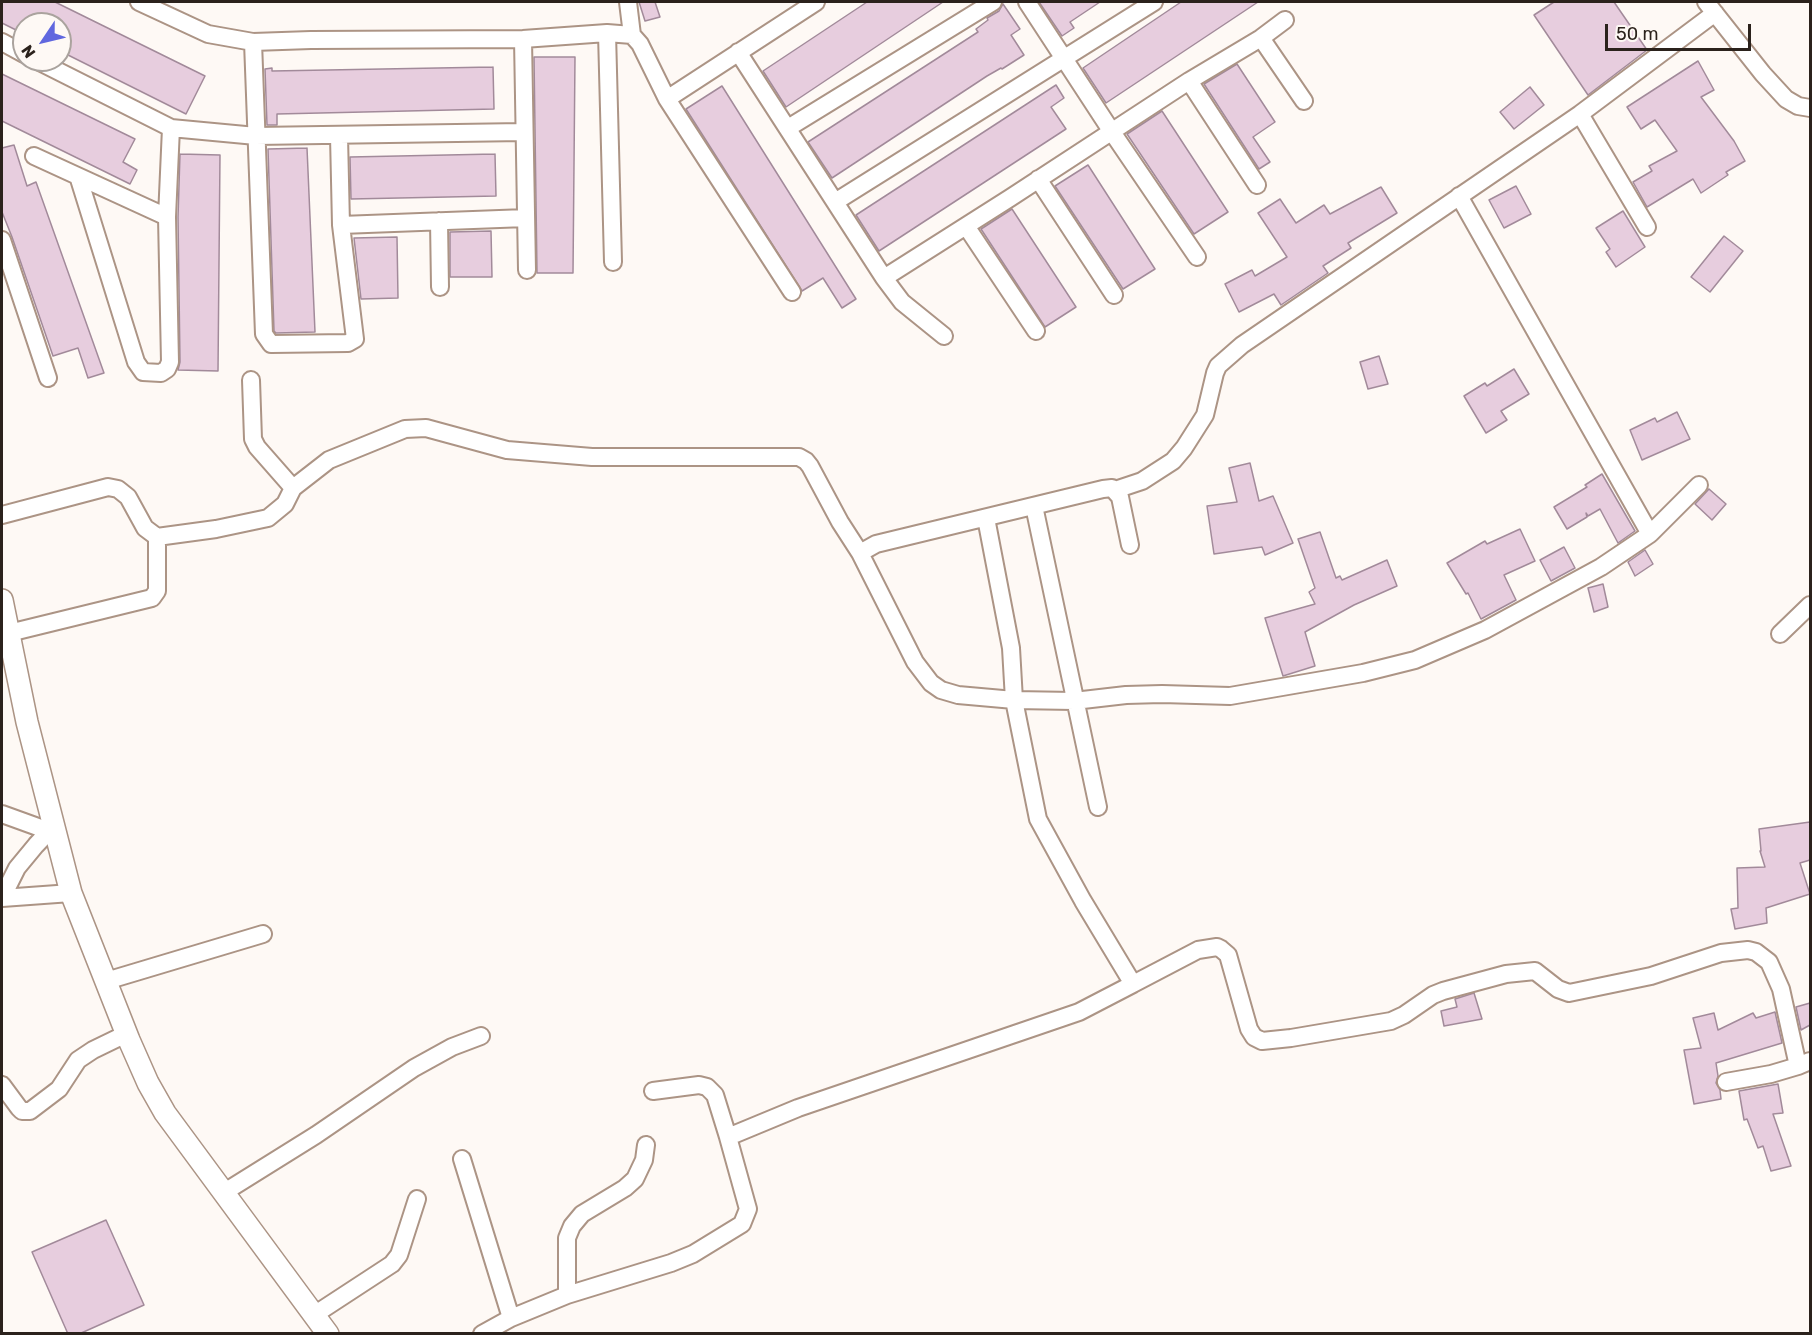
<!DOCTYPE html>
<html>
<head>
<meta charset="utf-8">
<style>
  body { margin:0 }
  #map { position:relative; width:1812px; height:1335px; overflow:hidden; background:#fef9f5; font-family:Rubik,sans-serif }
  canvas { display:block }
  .frame { position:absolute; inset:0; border:3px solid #2b221c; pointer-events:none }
  .north { position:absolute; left:12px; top:12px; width:60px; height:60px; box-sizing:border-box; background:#fef9f5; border:2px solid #aaa39e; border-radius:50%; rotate:235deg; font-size:16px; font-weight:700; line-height:24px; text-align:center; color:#2b221c }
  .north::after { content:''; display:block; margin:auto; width:21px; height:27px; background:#6067df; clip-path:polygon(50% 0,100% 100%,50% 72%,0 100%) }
  .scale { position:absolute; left:1605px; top:24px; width:146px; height:27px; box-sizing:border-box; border:3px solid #2b221c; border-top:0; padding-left:8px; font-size:18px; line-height:21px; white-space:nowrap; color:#2b221c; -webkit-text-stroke:4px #fef9f5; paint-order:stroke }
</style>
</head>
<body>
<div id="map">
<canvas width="1812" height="1335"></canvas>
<div class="frame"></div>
<div class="north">N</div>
<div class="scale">50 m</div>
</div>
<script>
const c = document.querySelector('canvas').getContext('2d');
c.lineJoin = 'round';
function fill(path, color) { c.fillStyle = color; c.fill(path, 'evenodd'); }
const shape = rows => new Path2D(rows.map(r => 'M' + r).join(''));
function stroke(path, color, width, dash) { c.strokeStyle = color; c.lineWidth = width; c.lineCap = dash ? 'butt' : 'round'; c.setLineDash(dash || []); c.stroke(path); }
const building = shape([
  [2,2,55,2,205,76,186,114,60,51,60,24,24,24,24,34,2,23,2,2],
  [639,2,655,2,660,17,645,21,639,2],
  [867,2,943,2,786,107,763,71,867,2],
  [1039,2,1100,2,1070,22,1074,28,1062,36,1039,2],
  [1181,2,1258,2,1106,103,1083,68,1181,2],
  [1554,2,1614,2,1647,50,1588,95,1534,15,1554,2],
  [1003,4,1020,29,1011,35,1024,55,1002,69,1001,68,987,76,832,178,808,142,978,32,976,29,988,20,987,18,999,11,1003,4],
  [534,57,575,57,573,273,537,273,534,57],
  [1698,61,1714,90,1701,97,1734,141,1745,161,1726,172,1728,175,1701,193,1693,179,1647,207,1633,182,1652,171,1649,166,1677,151,1655,120,1641,129,1627,107,1698,61],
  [1237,64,1275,122,1253,137,1270,162,1259,169,1204,84,1237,64],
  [493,67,494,109,277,114,277,125,267,125,265,69,272,68,272,71,493,67],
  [2,74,135,139,123,162,137,170,130,184,2,121,2,74],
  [1056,85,1064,98,1051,107,1066,129,879,251,856,215,1056,85],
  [722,86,856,299,842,308,823,278,802,291,686,109,722,86],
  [1530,87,1544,105,1514,129,1500,112,1530,87],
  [1162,111,1228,212,1194,234,1127,134,1162,111],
  [14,145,27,186,36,182,104,373,88,378,78,348,53,356,12,237,2,212,2,148,14,145],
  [307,148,315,332,276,333,274,331,268,149,307,148],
  [180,154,220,155,218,371,178,370,180,362,178,217,180,154],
  [495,154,496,196,351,199,350,157,495,154],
  [1088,165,1155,269,1123,289,1055,186,1088,165],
  [1516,186,1531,214,1504,228,1489,200,1516,186],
  [1381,187,1397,213,1348,243,1351,248,1323,266,1328,273,1281,305,1274,294,1239,312,1225,284,1252,270,1255,276,1287,257,1258,213,1280,199,1296,223,1324,205,1330,214,1381,187],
  [1012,209,1076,307,1045,327,981,229,1012,209],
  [1623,211,1645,247,1616,267,1606,252,1610,249,1596,228,1623,211],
  [491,231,492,277,450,277,450,232,491,231],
  [1724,236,1743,251,1710,292,1691,277,1724,236],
  [397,237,398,298,361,299,354,238,397,237],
  [1379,356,1388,384,1368,389,1360,362,1379,356],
  [1514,369,1529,394,1501,411,1507,420,1486,433,1464,396,1485,383,1487,386,1514,369],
  [1677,412,1690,439,1642,460,1630,430,1655,418,1657,422,1677,412],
  [1250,463,1259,501,1273,496,1293,543,1265,555,1262,547,1214,554,1207,506,1237,502,1229,468,1250,463],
  [1602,474,1635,531,1618,543,1600,509,1588,516,1586,513,1587,517,1567,529,1554,507,1587,487,1585,485,1602,474],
  [1709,489,1726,504,1712,520,1695,504,1709,489],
  [1520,529,1535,561,1504,575,1516,600,1481,619,1468,593,1466,594,1447,563,1485,541,1487,544,1520,529],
  [1320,532,1336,578,1340,576,1342,580,1387,560,1397,586,1354,605,1305,632,1315,666,1283,676,1265,618,1315,604,1309,592,1315,588,1298,539,1320,532],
  [1564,547,1575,568,1551,581,1540,560,1564,547],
  [1645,550,1653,564,1635,576,1628,562,1645,550],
  [1603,584,1608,607,1594,612,1588,588,1603,584],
  [1810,822,1810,860,1800,863,1810,894,1766,908,1767,923,1735,929,1731,909,1738,908,1737,868,1765,867,1760,851,1761,851,1759,829,1810,822],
  [1474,993,1482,1019,1444,1026,1441,1011,1457,1007,1455,999,1474,993],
  [1810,1003,1810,1025,1801,1030,1796,1007,1810,1003],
  [1775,1012,1782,1043,1716,1063,1718,1076,1716,1083,1720,1090,1721,1099,1694,1104,1684,1050,1701,1048,1693,1018,1714,1013,1718,1030,1753,1013,1756,1018,1775,1012],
  [1778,1084,1783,1113,1773,1114,1791,1166,1771,1171,1763,1146,1758,1148,1747,1119,1744,1120,1739,1091,1778,1084],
  [106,1220,144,1305,79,1334,68,1334,32,1252,106,1220]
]);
fill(building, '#e7cdde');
stroke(building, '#a28a9a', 1.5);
const minor = shape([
  [139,2,208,34,253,42,311,40,523,39,607,33,632,35,640,44,667,99,792,292],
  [628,2,632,35],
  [1027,2,1112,132,1197,257],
  [1706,2,1763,74,1786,99,1798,106,1810,108],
  [607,33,613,262],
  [1261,38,1304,101],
  [523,39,527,270],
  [2,42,24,54],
  [253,42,264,334,271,344,348,343,355,339,341,225],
  [738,52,884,278,1010,198,1189,81,1261,38,1285,20],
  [36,60,171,128],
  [1189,81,1257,185],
  [667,99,816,2],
  [1580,114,1647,227],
  [788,128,993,2],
  [339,136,341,225,526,218],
  [34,156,167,217],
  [79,179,136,362,143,372,161,373,167,369,170,362,167,217,171,128,256,136,523,132],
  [1038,179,1114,295],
  [835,202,1154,2],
  [439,221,440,287],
  [966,226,1036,331],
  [2,240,48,378],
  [884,278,902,302,944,336],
  [251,380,253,439,257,447,293,488],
  [1115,490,1142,481,1173,461,1184,448,1205,415,1215,373,1218,366,1242,345,1580,114,1715,13],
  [1034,506,1098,807],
  [2,515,108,487,118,489,128,497,145,528,157,537,216,529,268,518,285,504,293,488,329,460,405,429,426,428,507,450,592,457,799,457,806,461,810,466,840,522,860,553,876,544,1103,489,1112,488,1120,497,1130,545],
  [986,518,1011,648,1014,700,1038,819,1083,901,1133,984,1198,950,1217,947,1221,949,1228,955,1249,1029,1254,1037,1262,1041,1291,1038,1391,1021,1404,1015,1433,995,1443,991,1506,974,1535,971,1558,989,1569,993,1651,976,1721,953,1748,950,1756,952,1769,962,1781,989,1798,1066,1810,1061],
  [1650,534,1699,485],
  [860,553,915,662,931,683,941,690,958,695,1014,700,1074,701,1126,695,1162,694,1230,696,1363,673,1415,660,1485,630,1601,567,1650,534,1459,196],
  [9,633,152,598,157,591,157,537],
  [1780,634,1810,605],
  [2,814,49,831],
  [2,898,17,868,36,845,54,826],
  [2,898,71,893],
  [106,981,263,934],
  [1726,1082,1771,1074,1798,1066],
  [2,1085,19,1108,22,1111,30,1111,59,1089,78,1060,93,1050,126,1034],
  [653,1091,699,1085,707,1087,715,1095,728,1137],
  [462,1159,511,1318],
  [223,1193,316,1135,414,1068,452,1047,481,1036],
  [567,1295,567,1238,572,1226,582,1214,625,1188,635,1179,644,1160,646,1145],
  [314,1315,392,1264,399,1255,417,1199],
  [482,1334,511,1318,567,1295,671,1263,693,1254,742,1224,748,1209,728,1137,798,1108,1079,1012,1133,984]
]);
const tertiary = shape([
  [2,600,27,722,71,893,129,1040,148,1083,165,1113,328,1334]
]);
stroke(minor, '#ac9485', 20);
stroke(tertiary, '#ac9485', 24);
stroke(minor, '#fff', 16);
stroke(tertiary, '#fff', 21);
</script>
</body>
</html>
